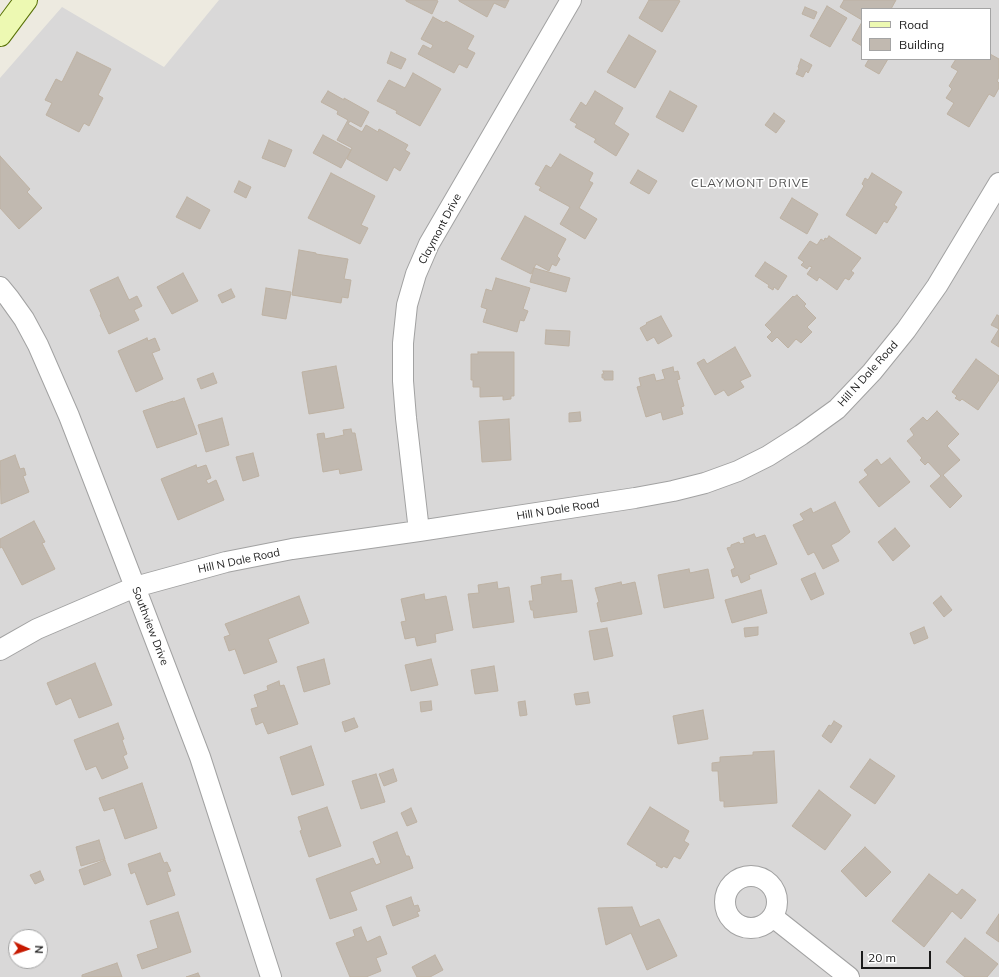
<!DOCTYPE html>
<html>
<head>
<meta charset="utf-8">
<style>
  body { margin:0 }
  #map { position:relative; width:999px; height:977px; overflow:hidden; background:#edeae0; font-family:Mulish,sans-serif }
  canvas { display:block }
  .legend { position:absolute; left:861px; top:8px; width:130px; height:52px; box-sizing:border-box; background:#fff; border:1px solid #a4a4a4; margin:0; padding:5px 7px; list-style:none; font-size:12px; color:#1b1b1b }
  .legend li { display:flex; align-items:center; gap:8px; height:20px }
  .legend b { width:20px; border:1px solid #a4a4a4 }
  .north { position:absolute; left:8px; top:929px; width:40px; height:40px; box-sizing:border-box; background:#fff; border:1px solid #a4a4a4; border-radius:50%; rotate:93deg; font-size:11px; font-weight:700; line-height:16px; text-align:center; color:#1b1b1b }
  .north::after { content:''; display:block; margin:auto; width:14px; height:18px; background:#c61900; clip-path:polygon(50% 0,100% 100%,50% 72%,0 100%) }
  .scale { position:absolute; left:861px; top:951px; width:70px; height:18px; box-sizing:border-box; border:2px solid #1b1b1b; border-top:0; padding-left:5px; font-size:12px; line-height:14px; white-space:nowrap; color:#1b1b1b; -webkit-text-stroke:3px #fff; paint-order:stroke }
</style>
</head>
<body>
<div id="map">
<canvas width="999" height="977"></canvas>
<ul class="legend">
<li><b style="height:5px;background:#edf9b2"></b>Road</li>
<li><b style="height:11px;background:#c1b9b0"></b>Building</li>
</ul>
<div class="north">N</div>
<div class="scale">20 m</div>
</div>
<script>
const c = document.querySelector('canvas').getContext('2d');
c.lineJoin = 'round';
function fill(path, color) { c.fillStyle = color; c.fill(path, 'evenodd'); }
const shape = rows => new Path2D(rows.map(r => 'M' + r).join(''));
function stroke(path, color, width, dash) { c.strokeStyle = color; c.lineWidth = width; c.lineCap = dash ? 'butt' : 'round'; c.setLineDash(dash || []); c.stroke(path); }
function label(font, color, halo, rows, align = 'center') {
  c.font = font + ' Mulish,sans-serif'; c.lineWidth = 3.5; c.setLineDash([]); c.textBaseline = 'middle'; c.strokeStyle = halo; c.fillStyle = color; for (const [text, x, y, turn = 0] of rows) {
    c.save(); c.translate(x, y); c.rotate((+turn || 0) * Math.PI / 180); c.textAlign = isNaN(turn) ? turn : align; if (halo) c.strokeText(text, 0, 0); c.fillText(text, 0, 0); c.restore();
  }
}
fill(shape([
  [219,0,999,0,999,977,0,977,0,78,62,7,164,67],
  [862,9,990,9,990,59,862,59],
  [16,937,40,937,40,961,16,961]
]), '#d9d8d8');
const building = shape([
  [406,0,436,0,438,1,432,14,406,1,406,0],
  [459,0,509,0,505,8,494,3,487,17,459,1,459,0],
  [649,0,678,0,680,1,662,32,639,18,649,0],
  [844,0,896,0,891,9,862,9,862,20,840,7,844,0],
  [827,6,847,18,830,47,810,36,827,6],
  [805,7,817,12,814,19,802,14,805,7],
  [433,17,444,23,446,21,474,36,467,49,475,53,467,68,459,64,454,73,418,54,423,45,431,49,433,45,421,39,433,17],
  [862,22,862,46,852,40,862,22],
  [629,35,656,51,635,88,607,72,629,35],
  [77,52,111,69,98,95,103,98,89,126,84,123,79,132,46,115,52,103,45,100,56,79,62,82,77,52],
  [391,52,406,59,401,69,387,63,391,52],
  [990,54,999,59,999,77,997,81,999,83,999,88,994,97,989,94,969,127,947,114,954,103,946,98,952,89,949,86,958,71,951,67,956,59,990,59,990,54],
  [801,59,812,65,808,73,806,71,803,77,796,74,799,68,798,67,801,59],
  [869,59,888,59,879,74,865,66,869,59],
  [413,73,441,89,420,126,396,113,397,111,377,101,389,80,405,88,413,73],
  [328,91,344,100,344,98,369,112,361,127,350,121,348,124,362,132,366,125,378,132,379,129,408,145,405,150,410,153,400,171,394,167,387,181,347,159,352,148,337,140,348,120,337,114,338,111,321,102,328,91],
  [595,91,623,108,614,124,629,134,616,156,594,142,596,139,575,127,577,124,570,120,581,102,586,106,595,91],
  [670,91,697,106,683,132,656,117,670,91],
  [774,113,785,121,776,133,765,125,774,113],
  [323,135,351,150,341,168,313,153,323,135],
  [269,140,292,150,285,167,262,158,269,140],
  [560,154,593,173,589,181,593,183,579,208,597,219,585,239,560,224,570,207,539,190,541,187,535,184,546,165,551,168,560,154],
  [0,156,30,189,27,192,42,208,19,229,0,208,0,156],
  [638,170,657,181,649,194,630,183,638,170],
  [331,173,375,196,361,225,368,228,360,244,308,218,331,173],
  [872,173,902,192,894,205,897,207,887,223,884,221,876,234,846,215,864,186,862,184,865,178,868,180,872,173],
  [239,181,251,187,246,198,234,192,239,181],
  [187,197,210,210,200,229,176,217,187,197],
  [792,198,818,214,807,234,780,218,792,198],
  [525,216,566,239,557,256,560,259,556,266,552,264,549,271,536,264,531,274,501,259,525,216],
  [829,236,861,258,851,271,854,273,849,280,845,278,837,290,819,277,817,281,807,274,812,267,809,266,807,269,801,265,804,262,798,258,810,241,817,245,821,239,824,241,825,238,827,239,829,236],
  [299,250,316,253,316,254,348,259,344,279,351,280,348,298,342,297,341,303,292,295,299,250],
  [765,262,787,276,778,290,774,287,773,290,768,287,769,285,755,276,765,262],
  [534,268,570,278,566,292,530,282,534,268],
  [183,273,198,301,172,314,157,287,183,273],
  [118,277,129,300,137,296,142,306,134,310,139,320,109,334,100,315,101,314,90,290,118,277],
  [496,278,530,288,523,309,528,311,524,321,520,320,517,332,483,322,487,309,481,307,486,289,492,291,496,278],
  [266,288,291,292,286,319,262,315,266,288],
  [231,289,235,297,222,303,218,295,231,289],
  [797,295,806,304,804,306,816,318,807,327,812,332,801,343,796,339,788,348,777,337,772,342,767,337,772,332,765,325,793,296,794,297,797,295],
  [997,315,999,316,999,347,991,342,999,329,991,325,997,315],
  [661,316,672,336,658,344,654,337,647,341,640,328,647,324,646,323,661,316],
  [546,330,570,331,569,346,545,344,546,330],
  [147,338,148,341,155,338,160,350,152,353,163,379,136,392,118,351,147,338],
  [735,347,751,376,740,381,744,387,728,396,724,390,715,395,697,363,704,359,707,364,735,347],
  [478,352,514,352,514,396,511,396,511,399,503,400,503,396,480,397,480,387,473,387,473,380,471,380,471,354,478,354,478,352],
  [976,359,999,376,999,380,978,410,962,399,960,401,955,398,957,396,952,392,976,359],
  [336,366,344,408,309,414,302,372,336,366],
  [673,367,674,372,678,371,680,379,677,380,684,406,681,407,683,414,663,420,661,412,646,417,637,387,641,386,639,378,654,374,656,381,665,379,662,370,673,367],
  [603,371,613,371,613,380,604,380,604,378,602,378,602,374,604,374,603,371],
  [213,373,217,383,201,389,197,379,213,373],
  [184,398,197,434,157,448,143,411,173,401,173,402,184,398],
  [937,411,959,434,947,446,960,460,943,475,962,496,950,508,930,486,941,476,928,462,925,465,920,460,922,458,907,441,914,435,910,429,923,417,927,421,937,411],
  [580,412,581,421,569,422,569,413,580,412],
  [222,418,229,445,206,452,198,425,222,418],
  [509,419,511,460,482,462,479,421,509,419],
  [351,429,352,433,355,433,362,470,340,474,339,469,323,472,317,434,324,433,325,439,344,435,343,430,351,429],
  [253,453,259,476,243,481,236,457,253,453],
  [15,455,20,469,24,468,26,475,23,476,29,492,1,504,0,461,15,455],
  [890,458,910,482,879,507,859,482,868,475,864,470,877,459,881,465,890,458],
  [196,465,197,468,206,465,211,478,206,480,208,484,216,480,224,500,178,520,161,479,196,465],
  [835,502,850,532,839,541,831,545,839,561,823,569,814,552,808,555,793,525,804,520,800,514,811,508,813,513,835,502],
  [34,521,45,542,42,543,55,569,22,585,2,547,0,548,0,539,34,521],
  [895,528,910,546,893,561,878,542,895,528],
  [754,534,756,538,765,535,777,564,749,575,750,579,741,583,738,575,733,577,731,570,735,568,727,548,731,547,731,545,739,542,740,544,745,543,743,538,754,534],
  [689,569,690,573,708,569,714,598,664,608,658,575,689,569],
  [815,573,824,594,811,600,801,579,815,573],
  [561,574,561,581,572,580,577,612,534,618,533,610,531,610,529,601,533,601,531,586,542,584,541,577,561,574],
  [497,582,498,589,509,587,514,622,473,628,468,594,479,593,478,585,497,582],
  [621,582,622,585,635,582,642,614,601,622,597,603,599,602,595,588,621,582],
  [761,590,767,613,732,623,725,600,761,590],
  [424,594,425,600,446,596,453,630,435,634,436,642,417,646,415,637,405,639,401,622,406,621,401,599,424,594],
  [299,596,309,623,268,639,277,662,244,674,235,649,229,651,224,637,230,635,225,624,299,596],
  [941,596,952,610,944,617,933,603,941,596],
  [758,627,758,635,745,637,744,628,758,627],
  [924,627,928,638,914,644,910,633,924,627],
  [607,628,613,656,594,660,589,631,607,628],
  [324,659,330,684,304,692,297,667,324,659],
  [431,659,438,685,411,691,405,665,431,659],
  [95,663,112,705,79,718,71,698,56,705,47,683,95,663],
  [494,666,498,691,475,694,471,670,494,666],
  [279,681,280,686,284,685,298,724,268,734,263,722,256,725,251,709,258,707,254,695,268,690,267,686,279,681],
  [588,692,590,703,576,705,574,694,588,692],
  [431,701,432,710,421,712,420,702,431,701],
  [525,701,527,715,520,716,518,702,525,701],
  [703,710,708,739,678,744,673,716,703,710],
  [354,718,358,727,345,732,342,722,354,718],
  [834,721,842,726,831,743,822,736,829,725,831,726,834,721],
  [118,723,124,739,122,740,127,754,123,756,128,768,102,779,96,766,86,770,74,740,118,723],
  [311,746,324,785,292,795,280,757,311,746],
  [774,751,777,803,724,807,724,801,720,801,718,771,712,771,712,763,720,762,720,757,753,755,753,752,774,751],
  [870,759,895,776,875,804,850,787,870,759],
  [393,769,397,781,384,786,379,774,393,769],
  [376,774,385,802,361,809,352,781,376,774],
  [142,783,157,828,125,839,114,808,104,811,99,798,142,783],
  [819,790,851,815,825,850,792,826,819,790],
  [327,807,341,846,309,857,300,831,302,830,298,817,327,807],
  [650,807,689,831,684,841,689,844,680,859,674,856,667,868,663,866,662,868,656,865,657,863,627,844,650,807],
  [411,808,417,822,407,826,401,813,411,808],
  [397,832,406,856,409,856,413,868,350,892,357,910,330,919,316,879,373,858,376,865,381,863,373,842,397,832],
  [99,840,105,859,81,866,76,847,99,840],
  [865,847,891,872,866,897,841,871,865,847],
  [160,853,164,863,167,862,171,871,167,872,175,895,147,905,135,872,131,874,128,864,160,853],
  [105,860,111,875,84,885,79,870,105,860],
  [40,871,44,880,35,884,30,875,40,871],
  [929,874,957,895,962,889,976,900,961,919,952,911,924,947,892,921,929,874],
  [411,897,414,906,418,905,420,911,417,912,419,916,393,926,386,906,411,897],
  [632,907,640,927,659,919,677,956,647,970,631,933,606,945,598,908,632,907],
  [178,912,191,952,142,969,137,955,158,948,150,921,178,912],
  [999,914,999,942,986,933,999,914],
  [361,927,367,942,380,936,387,954,376,958,381,971,366,977,350,977,336,943,355,936,353,930,361,927],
  [965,938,998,964,987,977,965,977,946,962,965,938],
  [435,955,443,970,430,977,417,977,412,967,435,955],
  [117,963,122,977,82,977,82,975,117,963],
  [198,973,200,977,186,977,198,973]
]);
fill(building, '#c1b9b0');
stroke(building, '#beb2a3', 1);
const street = shape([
  [0,287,9,298,24,319,38,345,69,416,135,587,200,757,233,859,271,977],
  [419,531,406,418,403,381,403,343,407,305,416,274,429,244,571,0],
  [0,650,37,629,135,587,226,562,292,549,419,531,635,498,673,491,705,483,738,471,768,456,801,435,837,409,872,372,906,330,937,286,999,183],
  '725 902a26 26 0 1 1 52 0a26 26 0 1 1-52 0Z',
  [773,917,849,977]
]);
const secondary = shape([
  [0,35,26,0]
]);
stroke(street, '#a2a2a2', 22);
stroke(secondary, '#577004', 24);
stroke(street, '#fff', 20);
stroke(secondary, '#edf9b2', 22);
label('11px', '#1b1b1b', '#fff', [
  ["Claymont Drive",440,229,-62],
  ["Hill N Dale Road",868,374,-48],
  ["Hill N Dale Road",558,510,-9],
  ["Hill N Dale Road",239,561,-12],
  ["Southview Drive",150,626,69]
]);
c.letterSpacing = '1px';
label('12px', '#4e4e4e', '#fff', [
  ["CLAYMONT DRIVE",750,183]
]);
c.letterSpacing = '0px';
</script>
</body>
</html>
